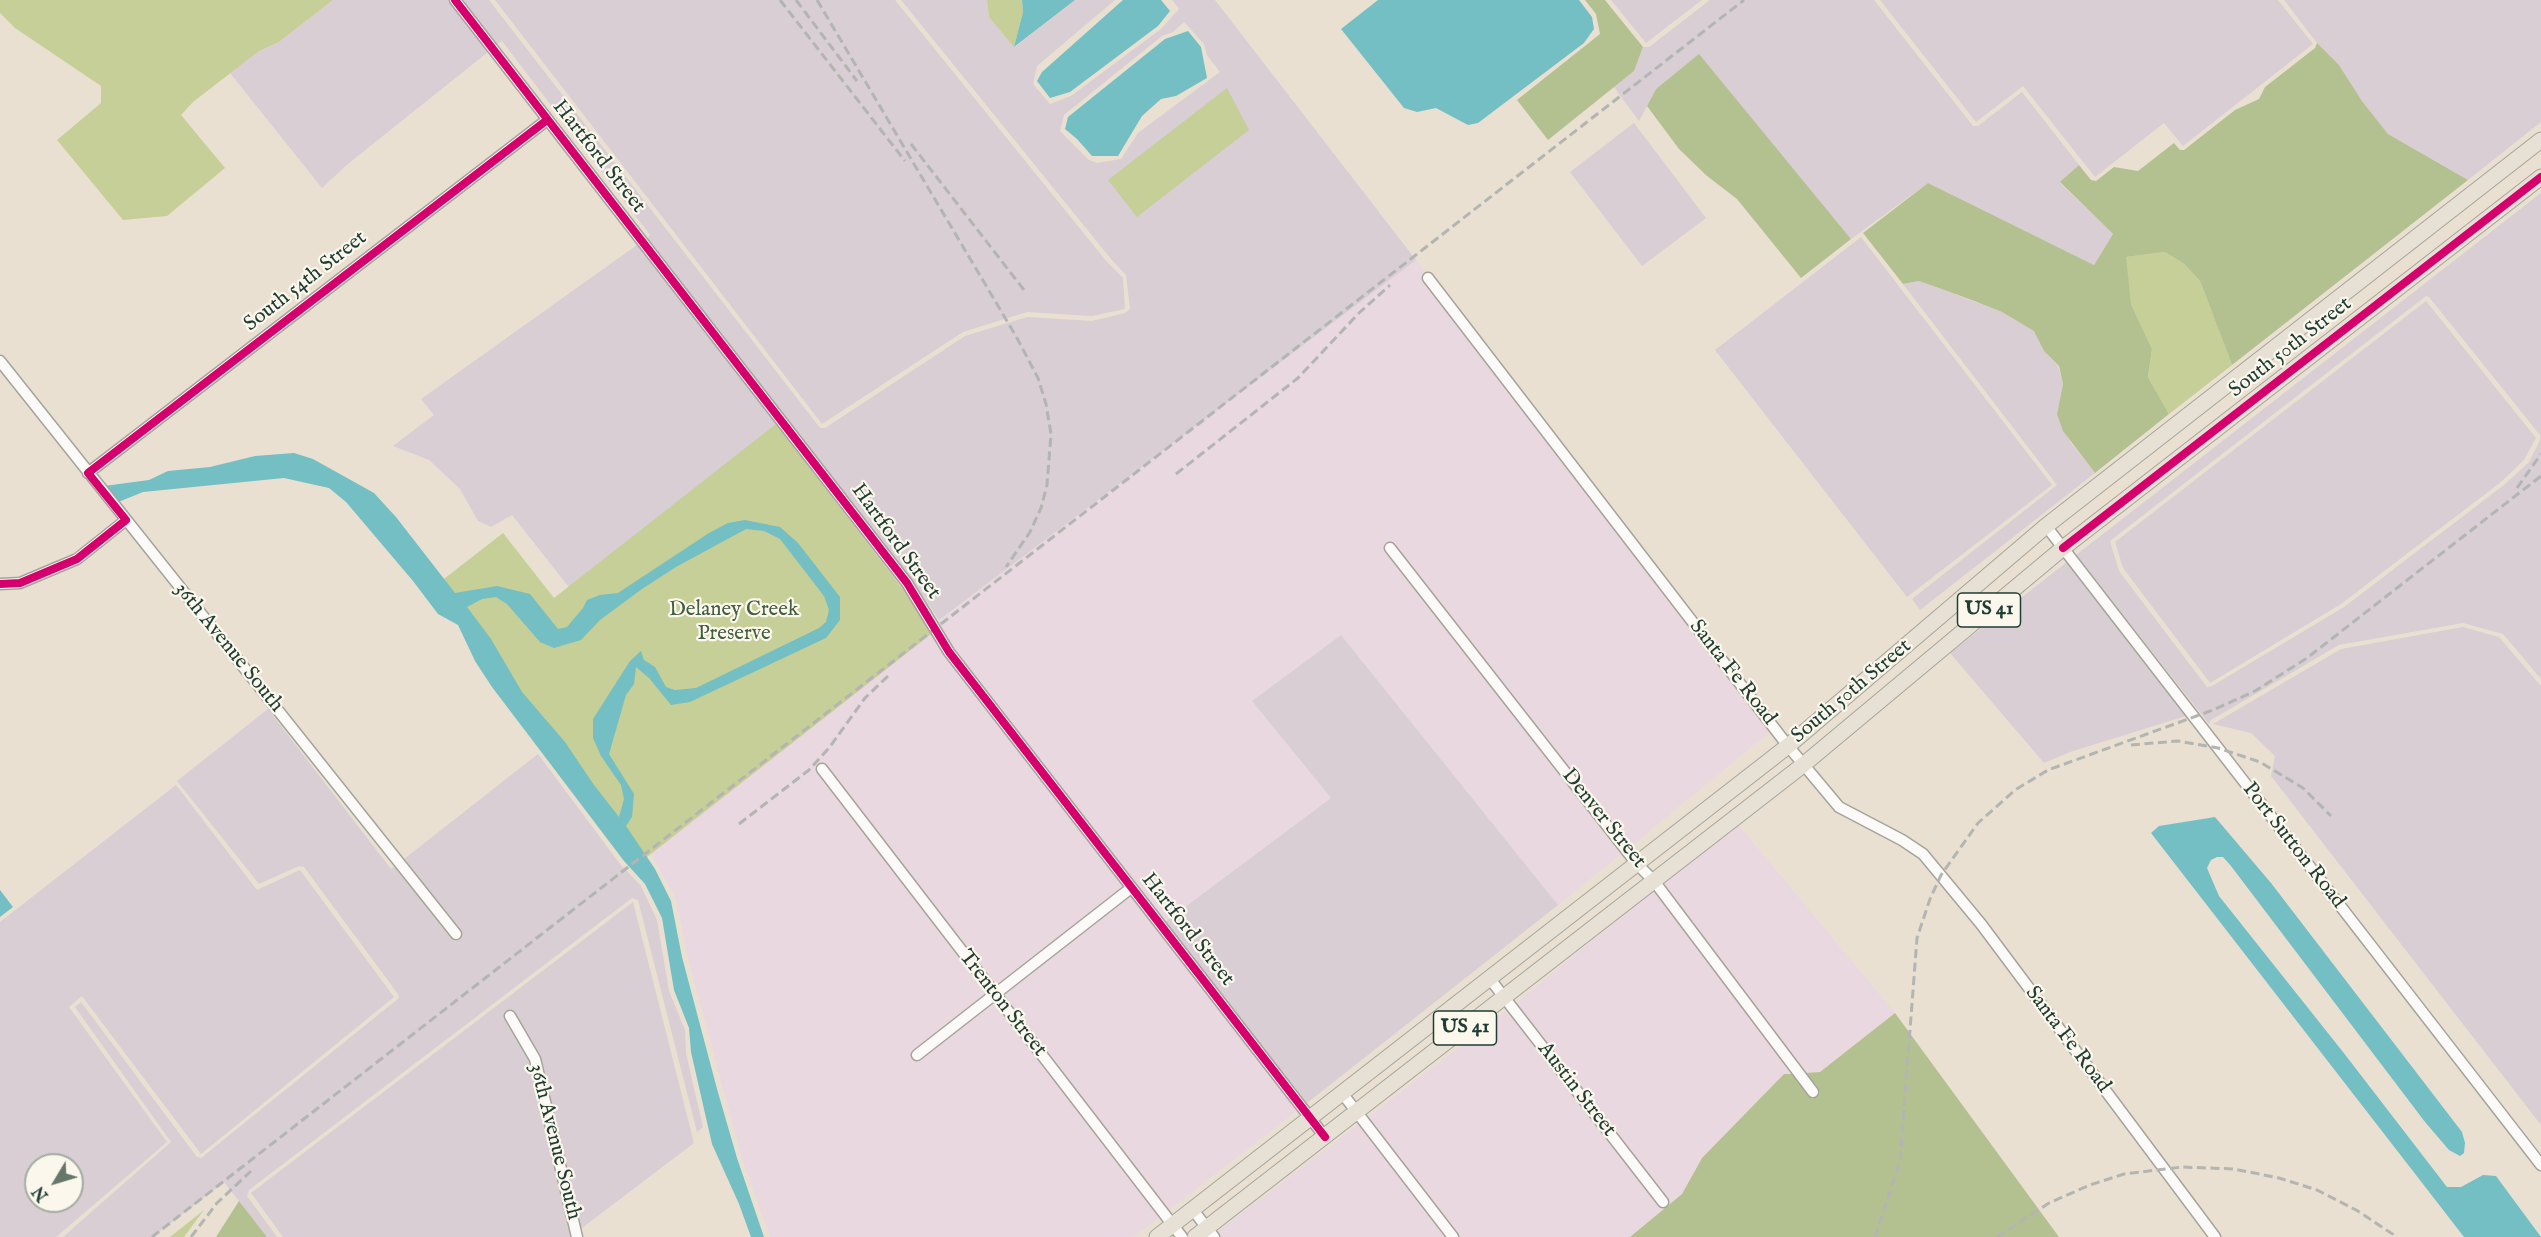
<!DOCTYPE html>
<html>
<head>
<meta charset="utf-8">
<style>
  body { margin:0 }
  #map { position:relative; width:2541px; height:1237px; overflow:hidden; background:#e9e0d2; font-family:"IM FELL English",serif }
  canvas { display:block }
  .north { position:absolute; left:24px; top:1153px; width:60px; height:60px; box-sizing:border-box; background:#fbf7ec; border:2px solid #a3ada2; border-radius:50%; rotate:232deg; font-size:16px; font-weight:700; line-height:24px; text-align:center; color:#1f3d34 }
  .north::after { content:''; display:block; margin:auto; width:21px; height:27px; background:#66766b; clip-path:polygon(50% 0,100% 100%,50% 72%,0 100%) }
</style>
</head>
<body>
<div id="map">
<canvas width="2541" height="1237"></canvas>
<div class="north">N</div>
</div>
<script>
const c = document.querySelector('canvas').getContext('2d');
c.lineJoin = 'round';
function fill(path, color) { c.fillStyle = color; c.fill(path, 'evenodd'); }
const shape = rows => new Path2D(rows.map(r => 'M' + r).join(''));
function stroke(path, color, width, dash) { c.strokeStyle = color; c.lineWidth = width; c.lineCap = dash ? 'butt' : 'round'; c.setLineDash(dash || []); c.stroke(path); }
function label(font, color, halo, rows, align = 'center') {
  c.font = font + ' "IM FELL English",serif'; c.lineWidth = 4.5; c.setLineDash([]); c.textBaseline = 'middle'; c.strokeStyle = halo; c.fillStyle = color; for (const [text, x, y, turn = 0] of rows) {
    c.save(); c.translate(x, y); c.rotate((+turn || 0) * Math.PI / 180); c.textAlign = isNaN(turn) ? turn : align; if (halo) c.strokeText(text, 0, 0); c.fillText(text, 0, 0); c.restore();
  }
}
fill(shape([
  [1416,260,1426,273,1421,277,1770,732,1630,847,1392,541,1383,548,1621,854,1558,905,1341,635,1252,701,1331,798,1165,922,954,648,937,622],
  [928,629,944,655,1124,888,997,988,823,762,815,769,987,995,910,1054,916,1062,994,1003,1160,1217,1133,1237,770,1237,741,1156,687,955,676,899,650,852],
  [1737,823,1895,1013,1820,1072,1806,1073,1663,883],
  [1654,890,1792,1074,1784,1074,1702,1157,1682,1194,1630,1237,1461,1237,1368,1117,1507,1010,1661,1209,1670,1202,1516,1003],
  [1130,896,1298,1110,1169,1210,1003,996],
  [1359,1124,1446,1237,1221,1237,1217,1232]
]), '#ead8e0');
fill(shape([
  [333,0,448,0,488,52,349,163,322,188,230,73,259,51,279,42],
  [462,0,489,0,820,428,825,428,965,336,1027,317,1092,321,1125,313,1130,309,1126,275,1111,259,901,0,987,0,989,17,1015,47,1075,0,1115,0,1037,66,1033,84,1050,104,1071,96,1161,29,1179,9,1172,0,1215,0,1416,260,939,620,912,580,647,239,650,235,502,41,497,45],
  [1184,22,1204,44,1207,55,1220,72,1138,133,1121,159,1097,163,1089,160,1060,131,1064,115,1162,36,1173,32],
  [495,0,895,0,1107,262,1123,278,1125,309,1092,316,1027,312,963,332,822,424],
  [1611,0,1702,0,1646,43],
  [1710,0,1874,0,1973,126,1978,126,2022,92,2079,165,2060,183,2113,234,2094,265,1928,183,1851,239,1699,55,1656,89,1639,121,1614,87,1634,71,1643,47,1649,47],
  [1880,0,2278,0,2313,44,2183,146,2164,123,2095,177,2023,86,1976,122],
  [2284,0,2541,0,2541,122,2468,180,2388,134,2362,101,2339,65,2317,43],
  [1634,123,1706,218,1642,266,1570,172],
  [2541,193,2541,679,2503,634,2463,623,2339,645,2211,720,2209,724,2076,555],
  [2426,296,2429,297,2540,435,2540,440,2529,462,2504,485,2344,607,2212,686,2207,687,2119,571,2110,541],
  [1861,237,2052,485,1907,597,1715,350],
  [637,245,783,433,572,591,512,515,491,527,478,521,460,489,429,460,393,446,434,415,421,399],
  [1919,281,2002,312,2035,331,2044,351,2058,366,2063,384,2057,414,2071,443,2095,473,1920,610,1912,599,2057,485,1903,284],
  [2426,301,2536,438,2524,460,2501,482,2341,604,2210,683,2123,568,2115,542],
  [2067,562,2186,716,2070,752,2044,763,1950,653],
  [2463,627,2499,637,2541,686,2541,1125,2271,776,2275,756,2251,733,2213,724,2341,649],
  [1341,635,1558,905,1307,1103,1165,922,1331,798,1252,701],
  [268,709,391,869,395,866,455,942,463,935,404,859,538,754,620,864,641,886,657,920,669,991,685,1030,686,1053,703,1127,697,1132,638,900,632,898,249,1190,247,1196,277,1237,267,1237,224,1182,153,1237,63,1237,171,1142,75,1007,81,1002,197,1157,201,1158,399,998,398,994,304,867,299,866,259,884,177,781],
  [176,785,257,890,300,870,394,997,201,1154,82,996,69,1007,167,1142,56,1237,0,1237,0,922],
  [36,1165,72,1165,72,1201,36,1201],
  [633,902,694,1143,570,1237,283,1237,251,1193]
]), '#d8ced4');
fill(shape([
  [0,0,333,0,279,42,259,51,193,102,181,115,225,168,167,216,123,220,57,140,101,103,101,86,15,28,0,13],
  [987,0,1022,0,1023,12,1014,47,989,17],
  [1227,88,1249,130,1137,217,1108,180],
  [2165,252,2184,264,2200,281,2232,365,2169,414,2148,377,2152,349,2131,304,2125,257],
  [776,424,935,631,642,861,431,589,503,533,554,598],
  [204,1210,184,1237,170,1237]
]), '#c6cf97');
fill(shape([
  [1585,0,1605,0,1643,47,1634,71,1548,140,1517,100,1600,34,1596,14],
  [2317,43,2339,65,2362,101,2388,134,2468,180,2232,365,2200,281,2184,264,2165,252,2126,257,2131,304,2152,349,2148,377,2169,414,2095,473,2063,431,2057,414,2063,384,2059,366,2044,351,2034,331,2002,312,1969,299,1919,281,1903,284,1863,233,1928,183,2094,265,2113,234,2060,182,2079,165,2091,180,2096,181,2114,167,2138,171,2174,143,2180,150,2184,150,2235,110,2259,99,2265,87,2315,48],
  [1699,54,1851,239,1801,278,1737,199,1707,176,1679,149,1647,106,1656,89],
  [1895,1013,2059,1237,1630,1237,1682,1194,1702,1158,1784,1074,1792,1074,1812,1099,1820,1093,1806,1073,1820,1072],
  [239,1201,267,1237,216,1237]
]), '#b3c191');
fill(shape([
  [1022,0,1075,0,1014,47,1023,12],
  [1123,0,1161,0,1170,11,1158,26,1070,92,1050,98,1037,81,1042,72],
  [1378,0,1579,0,1592,17,1594,29,1584,43,1478,123,1468,125,1436,108,1417,112,1404,108,1341,29],
  [1188,31,1201,47,1207,78,1176,96,1161,99,1142,116,1118,156,1092,156,1077,139,1065,129,1068,117,1165,39],
  [294,453,313,459,374,493,396,517,455,593,497,586,530,594,558,629,567,627,583,608,587,600,600,595,618,593,709,533,728,523,745,520,780,527,798,543,840,597,840,620,826,638,690,702,671,705,649,678,636,667,634,684,626,695,609,754,634,794,632,817,626,826,655,869,671,901,682,957,717,1089,737,1158,764,1237,751,1237,739,1204,712,1144,691,1052,689,1028,674,990,662,918,645,884,624,861,492,687,475,661,458,625,438,614,413,581,346,502,329,488,284,478,143,492,116,503,104,486,149,480,168,471,210,467,255,456],
  [746,529,764,531,780,539,824,596,829,610,826,622,819,628,696,688,675,690,666,687,655,667,644,660,641,651,630,661,593,719,593,738,601,756,621,785,624,799,619,817,594,785,565,742,522,692,491,639,467,607,482,599,496,597,507,604,540,642,554,648,581,640,600,620,642,589,676,567],
  [2215,817,2271,883,2462,1132,2465,1143,2464,1153,2460,1156,2449,1150,2425,1122,2231,866,2223,857,2217,857,2211,860,2207,868,2219,896,2343,1052,2447,1187,2461,1187,2483,1175,2496,1176,2541,1237,2464,1237,2151,833,2159,826],
  [0,890,13,907,0,917]
]), '#73bfc3');
const minor = shape([
  [455,0,907,583,949,652,1325,1137],
  [1428,278,1788,746,1839,807,1902,840,1923,854,1981,924,2215,1237],
  [0,361,456,934],
  [88,473,547,120],
  [2046,526,2541,1165],
  [1390,548,1637,864,1654,881,1813,1092],
  [0,584,20,583,77,559,126,520],
  [822,769,1182,1237],
  [1490,979,1663,1202],
  [510,1016,535,1059,577,1237],
  [917,1055,1131,888],
  [1342,1093,1453,1237],
  [1193,1210,1214,1237]
]);
const primary = shape([
  [1157,1237,1788,746,2046,526,2541,140],
  [1195,1237,1803,765,2063,548,2541,177]
]);
stroke(minor, '#a5a49a', 13);
stroke(primary, '#a5a49a', 17);
stroke(minor, '#fcfaf8', 10);
stroke(primary, '#e6e1d4', 15);
stroke(shape([
  [780,0,905,161],
  [796,0,857,81],
  [817,0,1017,338,1038,378,1046,404,1051,434,1047,485,1041,508,1030,532,1006,567],
  [911,144,1024,290],
  [1176,474,1298,378,1359,313,1390,285],
  [2517,488,2541,454],
  [2131,745,2178,741,2218,748,2260,762,2303,788,2331,816],
  [739,824,809,770,829,748,865,698,888,676],
  [152,1237,1744,0],
  [191,1237,217,1203,251,1171],
  [1875,1237,1900,1161,1917,938,1930,899,1941,875,1978,823,2015,790,2048,770,2213,710,2255,691,2307,658,2541,476],
  [1997,1237,2049,1203,2090,1185,2124,1174,2182,1167,2234,1169,2279,1178,2317,1190,2358,1211,2397,1237]
]), '#b3b5b2', 3, [9, 4.5]);
stroke(shape([
  [455,0,907,583,949,652,1325,1137],
  [2063,548,2541,177],
  [0,584,20,583,77,559,126,520,88,473,547,120]
]), '#d6006c', 8);
for (const [x, y, w] of [
  [1989,610,63],
  [1465,1028,63]
]) { const box = new Path2D(); box.roundRect(x - w / 2, y - 17, w, 34, 4.5); c.fillStyle = '#fbf7ec'; c.fill(box); stroke(box, '#1f3d34', 1.5); }
label('bold 20px', '#1f3d34', null, [
  ["US 41",1989,610],
  ["US 41",1465,1028]
]);
label('21px', '#1f3d34', '#fbf7ec', [
  ["Hartford Street",598,157,52],
  ["South 54th Street",306,282,-38],
  ["South 50th Street",2291,348,-38],
  ["Hartford Street",895,542,54],
  ["36th Avenue South",228,648,51],
  ["Santa Fe Road",1732,673,52],
  ["South 50th Street",1852,692,-40],
  ["Denver Street",1603,819,51],
  ["Port Sutton Road",2293,846,52],
  ["Hartford Street",1187,930,52],
  ["Trenton Street",1002,1004,52],
  ["Santa Fe Road",2067,1040,53],
  ["Austin Street",1576,1090,52],
  ["36th Avenue South",554,1142,76]
]);
label('21px', '#425e40', '#fbf7ec', [
  ["Delaney Creek",734,611],
  ["Preserve",734,635]
]);
</script>
</body>
</html>
